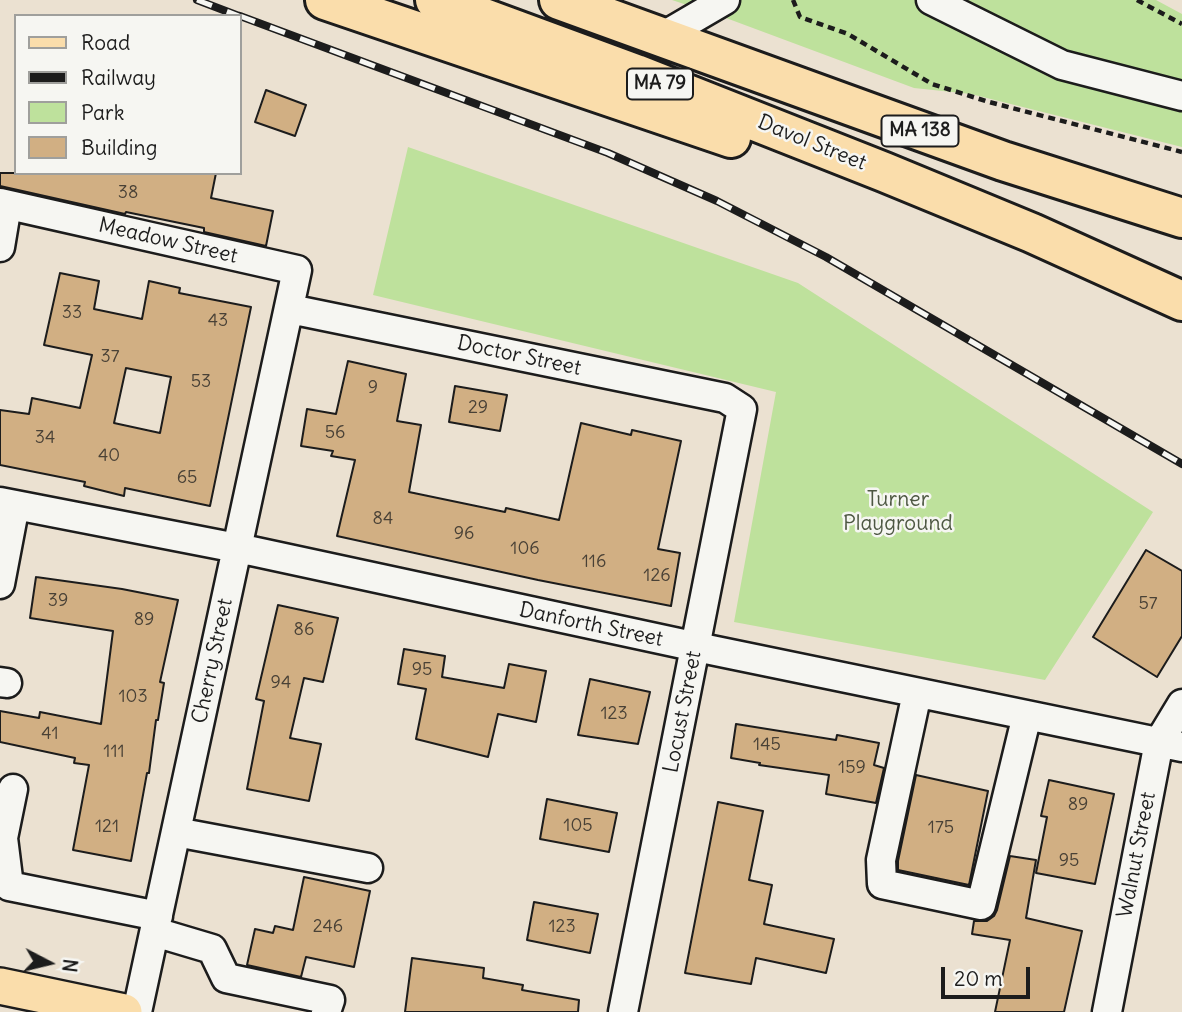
<!DOCTYPE html>
<html>
<head>
<meta charset="utf-8">
<style>
  body { margin:0 }
  #map { position:relative; width:1182px; height:1012px; overflow:hidden; background:#ebe1d1; font-family:Delius,sans-serif }
  canvas { display:block }
  .legend { position:absolute; left:14px; top:14px; width:228px; height:161px; box-sizing:border-box; background:#f6f6f2; border:2px solid #9f9f9c; margin:0; padding:9px 12px; list-style:none; font-size:21px; color:#1c1c1c }
  .legend li { display:flex; align-items:center; gap:14px; height:35px }
  .legend b { width:35px; border:2px solid #9f9f9c }
  .north { position:absolute; left:14px; top:928px; width:70px; height:70px; -webkit-text-stroke:5px #f6f6f2; paint-order:stroke; rotate:97deg; font-size:19px; font-weight:700; line-height:28px; text-align:center; color:#1c1c1c }
  .north::after { content:''; display:block; margin:auto; width:24px; height:32px; background:#1c1c1c; clip-path:polygon(50% 0,100% 100%,50% 72%,0 100%) }
  .scale { position:absolute; left:941px; top:967px; width:89px; height:32px; box-sizing:border-box; border:4px solid #1c1c1c; border-top:0; padding-left:9px; font-size:21px; line-height:24px; white-space:nowrap; color:#1c1c1c; -webkit-text-stroke:5px #f6f6f2; paint-order:stroke }
</style>
</head>
<body>
<div id="map">
<canvas width="1182" height="1012"></canvas>
<ul class="legend">
<li><b style="height:9px;background:#faddab"></b>Road</li>
<li><b style="height:9px;background:#1c1c1c"></b>Railway</li>
<li><b style="height:19px;background:#bee19c"></b>Park</li>
<li><b style="height:19px;background:#d1af83"></b>Building</li>
</ul>
<div class="north">N</div>
<div class="scale">20 m</div>
</div>
<script>
const c = document.querySelector('canvas').getContext('2d');
c.lineJoin = 'round';
function fill(path, color) { c.fillStyle = color; c.fill(path, 'evenodd'); }
const shape = rows => new Path2D(rows.map(r => 'M' + r).join(''));
function stroke(path, color, width, dash) { c.strokeStyle = color; c.lineWidth = width; c.lineCap = dash ? 'butt' : 'round'; c.setLineDash(dash || []); c.stroke(path); }
function label(font, color, halo, rows, align = 'center') {
  c.font = font + ' Delius,sans-serif'; c.lineWidth = 5; c.setLineDash([]); c.textBaseline = 'middle'; c.strokeStyle = halo; c.fillStyle = color; for (const [text, x, y, turn = 0] of rows) {
    c.save(); c.translate(x, y); c.rotate((+turn || 0) * Math.PI / 180); c.textAlign = isNaN(turn) ? turn : align; if (halo) c.strokeText(text, 0, 0); c.fillText(text, 0, 0); c.restore();
  }
}
fill(shape([
  [672,0,1156,0,1182,14,1182,147,971,94,914,88,726,18],
  [408,147,798,283,1153,512,1045,680,734,622,776,392,373,295]
]), '#bee19c');
const building = shape([
  [266,90,306,105,295,136,255,122,266,90],
  [0,173,216,173,211,198,273,211,266,246,204,232,204,228,126,212,125,214,0,186,0,173],
  [60,273,99,281,94,309,142,319,149,281,180,288,179,293,251,307,210,506,125,488,124,496,84,486,85,482,0,465,0,410,29,414,32,398,80,408,92,355,44,345,60,273],
  [126,368,171,377,160,433,114,423,126,368],
  [348,361,406,374,397,421,421,425,409,492,505,512,506,508,559,520,581,423,631,435,632,430,681,441,658,549,680,553,671,606,538,580,337,536,355,460,331,456,333,451,301,446,307,409,336,414,348,361],
  [455,386,507,395,500,431,449,422,455,386],
  [1146,550,1182,571,1182,636,1157,677,1093,637,1146,550],
  [36,577,122,589,178,600,160,682,164,683,158,720,156,720,149,773,147,773,131,861,73,850,89,765,74,763,75,758,0,742,0,711,39,718,40,712,101,724,113,631,30,618,36,577],
  [278,605,338,618,323,682,304,678,290,738,321,744,309,801,247,789,264,701,256,699,278,605],
  [404,649,445,656,442,677,504,688,509,664,546,671,536,722,498,714,488,757,416,739,426,689,398,684,404,649],
  [590,679,650,692,638,744,578,735,590,679],
  [736,724,836,740,837,735,879,743,874,765,884,768,876,803,826,794,829,775,759,765,760,763,731,758,736,724],
  [916,775,988,791,969,885,898,870,898,861,916,775],
  [1049,780,1114,794,1095,884,1036,873,1047,817,1041,816,1049,780],
  [547,799,617,813,609,852,540,839,547,799],
  [718,802,763,811,749,880,772,885,764,924,834,939,826,973,756,958,751,984,685,973,718,802],
  [1010,856,1036,860,1026,918,1082,931,1064,1012,995,1012,1010,940,972,934,974,921,987,921,994,916,997,910,1010,856],
  [304,877,370,891,354,967,306,957,301,977,247,965,255,929,273,933,275,926,293,930,304,877],
  [534,902,598,914,590,953,527,940,534,902],
  [412,958,484,968,483,978,523,985,522,990,579,1000,578,1012,405,1012,412,958]
]);
fill(building, '#d1af83');
stroke(building, '#1c1c1c', 2);
const minor = shape([
  [931,0,1062,65,1182,96],
  [660,38,725,0],
  [0,203,297,270,137,1012],
  [0,247,7,205],
  [290,309,725,398,742,409,623,1012],
  [0,502,247,550,711,650,1182,747],
  [0,584,15,505],
  [0,682,7,683],
  [917,693,881,860,882,884,981,905,1027,715],
  [13,789,3,838,9,886,158,916],
  [176,832,368,868],
  [155,932,212,949,226,978,330,1000,326,1012],
  [1107,1012,1159,742,1182,704]
]);
const major = shape([
  [0,986,124,1012]
]);
const highway = shape([
  [325,0,731,138],
  [435,0,636,74,884,172,1032,233,1182,301],
  [559,0,1003,161,1182,218]
]);
stroke(minor, '#1c1c1c', 33);
stroke(major, '#1c1c1c', 40);
stroke(highway, '#1c1c1c', 44);
stroke(shape([
  [793,0,800,17,848,34,932,84,989,102,1182,152],
  [1137,0,1182,24]
]), '#1c1c1c', 4.5, [7, 5]);
stroke(minor, '#f6f6f2', 28);
stroke(major, '#faddab', 35);
stroke(highway, '#faddab', 38);
const rail = shape([
  [197,0,239,16],
  [240,16,608,153,717,201,826,257,1182,464]
]);
stroke(rail, '#1c1c1c', 8);
stroke(rail, '#f6f6f2', 5, [16]);
label('18px', '#494136', null, [
  ["38",128,193],
  ["33",72,313],
  ["43",218,321],
  ["37",110,357],
  ["53",201,382],
  ["9",373,388],
  ["29",478,408],
  ["56",335,433],
  ["34",45,438],
  ["40",109,456],
  ["65",187,478],
  ["84",383,519],
  ["96",464,534],
  ["106",525,549],
  ["116",594,562],
  ["126",657,576],
  ["39",58,601],
  ["57",1148,604],
  ["89",144,620],
  ["86",304,630],
  ["95",422,670],
  ["94",281,683],
  ["103",133,697],
  ["123",614,714],
  ["41",50,734],
  ["145",767,745],
  ["111",114,752],
  ["159",852,768],
  ["89",1078,805],
  ["105",578,826],
  ["121",107,827],
  ["175",941,828],
  ["95",1069,861],
  ["246",328,927],
  ["123",562,927]
]);
for (const [x, y, w] of [
  [660,84,66],
  [920,131,77]
]) { const box = new Path2D(); box.roundRect(x - w / 2, y - 15.5, w, 31, 5); c.fillStyle = '#f6f6f2'; c.fill(box); stroke(box, '#1c1c1c', 2); }
label('bold 19px', '#1c1c1c', null, [
  ["MA 79",660,84],
  ["MA 138",920,131]
]);
label('21px', '#1c1c1c', '#f6f6f2', [
  ["Davol Street",812,143,22],
  ["Meadow Street",168,241,13],
  ["Doctor Street",519,356,12],
  ["Danforth Street",591,625,12],
  ["Cherry Street",213,661,-78],
  ["Locust Street",683,712,-79],
  ["Walnut Street",1137,855,-79]
]);
label('21px', '#4d5742', '#f6f6f2', [
  ["Turner",898,500],
  ["Playground",898,524]
]);
</script>
</body>
</html>
